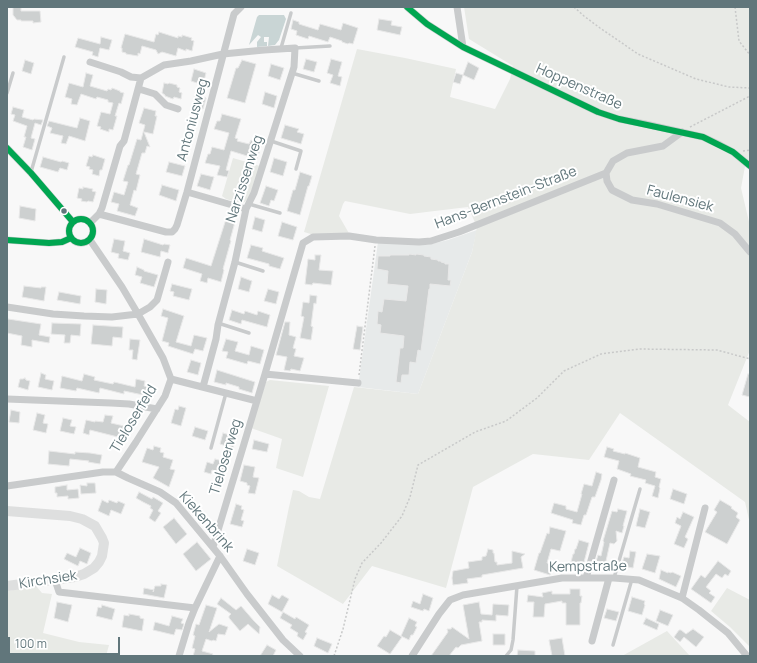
<!DOCTYPE html>
<html>
<head>
<meta charset="utf-8">
<style>
  body { margin:0 }
  #map { position:relative; width:757px; height:663px; overflow:hidden; background:#f8f8f8; font-family:Manrope,sans-serif }
  canvas { display:block }
  .frame { position:absolute; inset:0; border:8px solid #61767b; pointer-events:none }
  .scale { position:absolute; left:8px; top:637px; width:112px; height:18px; box-sizing:border-box; border:2px solid #61767b; border-top:0; padding-left:5px; font-size:12px; line-height:14px; white-space:nowrap; color:#61767b; -webkit-text-stroke:3px #fff; paint-order:stroke }
</style>
</head>
<body>
<div id="map">
<canvas width="757" height="663"></canvas>
<div class="frame"></div>
<div class="scale">100 m</div>
</div>
<script>
const c = document.querySelector('canvas').getContext('2d');
c.lineJoin = 'round';
function fill(path, color) { c.fillStyle = color; c.fill(path, 'evenodd'); }
const shape = rows => new Path2D(rows.map(r => 'M' + r).join(''));
function stroke(path, color, width, dash) { c.strokeStyle = color; c.lineWidth = width; c.lineCap = dash ? 'butt' : 'round'; c.setLineDash(dash || []); c.stroke(path); }
function label(font, color, halo, rows, align = 'center') {
  c.font = font + ' Manrope,sans-serif'; c.lineWidth = 4; c.setLineDash([]); c.textBaseline = 'middle'; c.strokeStyle = halo; c.fillStyle = color; for (const [text, x, y, turn = 0] of rows) {
    c.save(); c.translate(x, y); c.rotate((+turn || 0) * Math.PI / 180); c.textAlign = isNaN(turn) ? turn : align; if (halo) c.strokeText(text, 0, 0); c.fillText(text, 0, 0); c.restore();
  }
}
fill(shape([
  [477,230,472,252,418,394,358,387,378,242,427,245,448,240]
]), '#e7eaea');
fill(shape([
  [464,7,750,7,750,163,746,161,741,188,750,226,750,350,728,405,750,422,750,524,745,502,620,413,589,460,533,454,473,487,446,588,372,566,343,604,277,566,289,507,293,490,299,491,309,497,320,499,354,387,418,394,472,252,477,227,468,207,410,214,345,201,343,204,339,216,350,235,314,235,304,232,357,49,405,58,456,69,450,97,495,109,510,79,513,66,469,39],
  [233,158,260,166,249,198,246,201,242,204,226,199,222,196],
  [270,380,329,386,303,477,276,468,282,439,251,428,266,382],
  [36,586,42,593,52,594,43,633,79,642,109,645,106,656,7,656,7,591],
  [727,588,750,600,750,647,730,627,711,611],
  [667,631,690,656,622,656]
]), '#e8eae6');
fill(shape([
  [259,15,284,15,286,19,279,40,275,45,268,46,269,37,264,37,264,42,267,42,267,46,257,47,257,42,261,37,258,35,249,45,257,17]
]), '#c9d5d5');
const building = shape([
  [13,7,21,7,21,11,40,11,41,22,33,23,33,21,21,21,21,20,17,20,13,15,13,7],
  [379,19,392,21,391,25,402,27,400,35,377,30,379,19],
  [293,20,299,22,299,24,318,30,320,24,341,30,343,23,358,28,353,44,349,43,348,44,342,42,342,41,330,37,328,42,309,36,308,39,296,35,297,31,291,29,293,20],
  [159,32,178,38,178,36,182,37,182,35,192,38,191,40,194,41,192,51,186,49,186,51,178,48,176,56,162,52,158,54,156,50,142,46,140,54,138,53,138,56,126,54,126,53,122,52,122,48,121,48,125,34,154,42,156,34,158,35,159,32],
  [101,37,112,40,109,50,100,48,98,57,92,55,93,52,75,47,78,38,100,44,101,37],
  [306,59,317,62,314,72,303,69,306,59],
  [331,59,342,62,338,76,342,77,340,86,330,83,333,75,327,73,331,59],
  [25,60,34,63,31,74,22,71,25,60],
  [242,60,256,64,245,103,227,98,236,68,238,68,242,60],
  [468,62,479,68,474,80,463,75,460,84,453,82,456,73,463,75,468,62],
  [271,64,284,68,280,80,268,76,271,64],
  [194,69,206,73,203,85,191,81,194,69],
  [86,73,93,75,90,86,107,91,108,89,111,90,112,88,120,91,120,92,124,93,121,104,119,103,115,116,117,116,113,130,109,129,109,132,100,129,101,127,97,126,101,112,110,114,113,103,108,102,108,100,97,97,96,99,81,94,77,105,71,104,72,99,65,97,69,83,83,87,86,73],
  [164,83,168,84,169,83,177,85,177,87,180,88,179,92,182,93,181,99,174,97,173,99,165,96,165,95,162,93,164,83],
  [265,92,277,96,274,108,262,104,265,92],
  [195,94,206,98,203,109,192,106,195,94],
  [13,107,24,110,22,117,33,120,34,119,43,120,41,125,35,123,31,138,35,139,32,150,23,147,26,137,24,137,27,126,13,121,15,115,11,114,13,107],
  [144,108,156,111,155,116,157,116,153,134,144,132,150,147,147,146,145,153,142,153,136,174,140,175,136,191,134,190,130,205,138,208,135,216,117,211,119,204,111,202,114,192,124,195,128,182,123,181,128,165,129,165,137,139,141,140,145,125,139,123,144,108],
  [222,114,241,119,235,138,238,139,237,141,249,144,251,140,262,144,257,159,231,151,226,170,229,171,227,177,217,175,220,166,205,163,208,154,210,154,212,147,224,150,229,133,214,129,217,121,220,121,222,114],
  [80,118,90,121,85,141,69,136,66,144,61,143,63,136,50,133,52,128,47,126,49,121,77,128,80,118],
  [285,125,299,129,297,132,304,134,301,144,281,138,285,125],
  [93,155,105,159,102,170,100,170,99,176,92,174,93,170,89,169,90,167,86,166,89,156,92,157,93,155],
  [43,157,61,162,62,161,69,163,67,170,60,168,58,172,40,167,43,157],
  [274,158,287,162,283,176,270,172,274,158],
  [169,162,185,166,182,176,166,172,169,162],
  [300,172,312,176,309,186,308,186,300,215,287,211,293,190,295,190,300,172],
  [201,174,214,177,210,190,197,186,201,174],
  [162,185,179,190,176,201,159,195,162,185],
  [266,186,278,190,274,201,271,200,269,206,260,203,266,186],
  [83,187,93,189,92,191,96,192,93,202,88,201,87,202,81,201,82,199,77,198,79,188,83,189,83,187],
  [20,206,36,209,35,221,19,218,20,206],
  [255,217,265,220,262,232,252,229,255,217],
  [226,219,235,222,230,240,231,241,230,244,223,269,224,270,221,282,208,278,207,283,200,281,202,274,183,268,186,258,211,266,226,219],
  [282,222,297,227,293,240,278,236,282,222],
  [114,239,125,241,123,251,130,253,128,260,118,258,119,254,111,252,114,239],
  [144,239,163,245,164,244,170,245,168,253,161,251,160,257,141,252,144,239],
  [251,245,263,248,262,251,284,258,280,269,269,266,269,264,247,258,251,245],
  [409,254,416,255,416,254,424,255,424,256,431,257,431,259,438,260,438,261,441,261,441,262,445,263,445,264,449,264,448,280,451,280,450,286,430,284,430,289,429,289,421,351,418,350,416,363,410,362,409,375,402,375,401,383,396,382,400,348,403,348,404,336,380,333,381,325,377,324,378,311,382,312,384,299,406,301,408,286,387,284,388,271,377,269,378,256,390,256,390,255,409,255,409,254],
  [315,255,321,255,319,270,333,271,331,285,313,283,312,285,305,284,308,259,315,260,315,255],
  [137,267,144,270,144,271,158,275,154,287,140,283,142,277,135,275,137,267],
  [241,277,252,281,249,292,238,289,241,277],
  [172,284,192,289,189,300,173,296,174,292,170,291,172,284],
  [24,286,41,288,41,287,46,287,44,301,22,297,24,286],
  [96,289,107,290,106,304,95,302,96,289],
  [268,289,279,292,276,304,264,301,268,289],
  [59,292,81,296,80,304,57,300,59,292],
  [310,295,317,296,316,304,314,303,311,326,313,327,311,340,300,338,304,317,301,316,303,302,309,303,310,295],
  [163,309,184,316,176,342,191,346,194,335,207,338,203,351,195,349,193,354,168,346,169,343,162,341,168,318,161,316,163,309],
  [232,310,244,314,245,311,257,315,258,311,270,315,267,327,242,320,241,324,229,320,232,310],
  [8,319,41,324,39,335,50,337,49,343,32,340,32,347,21,345,22,336,7,333,7,321,8,319],
  [285,322,290,322,289,335,296,337,293,348,296,349,294,356,304,358,300,371,291,369,290,371,284,370,287,357,276,355,285,322],
  [52,323,81,324,80,336,71,335,70,343,64,343,65,335,51,334,52,323],
  [93,325,123,327,122,338,113,337,112,346,91,344,93,325],
  [357,326,363,327,360,350,353,349,357,326],
  [130,339,140,340,137,360,132,359,133,350,129,350,130,339],
  [226,339,238,342,235,351,249,355,251,346,264,350,260,364,248,361,247,364,226,358,228,352,222,351,226,339],
  [191,360,201,363,198,375,187,372,191,360],
  [217,370,255,382,252,393,239,389,239,387,226,383,226,385,214,382,217,370],
  [41,373,46,375,45,379,54,381,52,390,38,387,41,373],
  [84,374,95,377,94,380,113,384,114,382,135,387,136,379,145,381,144,386,150,387,148,396,124,391,124,394,100,388,99,393,77,388,76,391,60,388,62,376,82,381,84,374],
  [748,374,750,374,750,397,742,395,748,374],
  [25,378,26,380,30,381,28,390,18,387,20,379,23,379,25,378],
  [179,406,186,408,181,426,171,423,175,409,178,410,179,406],
  [11,410,20,412,19,423,9,422,11,410],
  [37,413,45,415,43,423,48,424,46,433,33,430,37,413],
  [105,415,113,416,111,423,124,426,122,438,90,430,89,435,83,433,86,420,95,422,95,421,103,422,105,415],
  [63,418,72,420,70,426,76,427,74,434,60,431,63,418],
  [195,427,208,431,205,440,192,436,195,427],
  [223,433,236,437,233,448,220,444,223,433],
  [254,440,269,444,267,452,252,449,254,440],
  [154,446,161,448,160,452,164,453,163,457,173,460,170,469,175,470,169,487,153,478,159,467,142,462,147,448,153,450,154,446],
  [607,447,614,449,613,451,625,454,625,453,640,458,638,467,656,472,655,477,661,479,659,487,660,488,658,498,652,496,655,486,645,483,646,480,630,476,631,474,617,469,619,461,604,457,607,447],
  [49,451,75,454,75,452,90,453,102,455,100,464,88,462,89,461,70,459,69,466,48,464,49,451],
  [215,459,226,462,223,473,212,470,211,474,204,472,207,462,213,464,215,459],
  [244,465,255,467,253,477,259,478,255,494,248,493,250,486,247,485,247,483,240,481,244,465],
  [596,472,602,474,601,480,595,497,592,497,586,515,584,515,581,525,572,523,573,520,551,513,554,503,566,506,566,509,577,512,582,494,581,494,584,484,592,486,596,472],
  [87,483,95,483,96,493,81,494,80,485,87,486,87,483],
  [67,485,67,490,78,489,79,498,68,499,68,496,57,497,57,493,55,493,55,487,67,485],
  [673,489,687,494,684,504,670,499,673,489],
  [139,492,152,499,153,497,163,503,158,511,161,513,155,522,149,518,153,510,150,508,151,506,143,502,136,498,139,492],
  [102,500,108,503,109,500,117,503,118,501,125,504,121,514,111,510,109,516,98,511,102,500],
  [720,500,732,507,731,508,738,513,736,517,740,520,727,544,705,532,717,512,714,510,720,500],
  [236,504,242,506,241,509,244,510,241,520,244,521,242,527,230,524,236,504],
  [618,509,627,511,623,526,624,526,622,533,616,531,617,541,614,544,610,543,606,561,611,563,609,568,595,565,598,555,601,556,604,542,603,541,612,511,617,512,618,509],
  [640,509,650,512,645,528,636,526,640,509],
  [683,512,694,517,685,537,688,539,684,548,674,544,681,526,675,523,677,517,680,519,683,512],
  [174,518,187,534,176,544,163,527,174,518],
  [550,527,566,531,560,551,551,549,547,563,553,564,550,575,534,570,539,553,540,553,547,533,549,534,550,527],
  [579,540,589,543,583,566,581,565,580,569,570,566,573,554,574,554,575,549,576,549,579,540],
  [197,542,211,559,196,571,183,554,197,542],
  [80,548,91,553,87,564,80,561,78,566,64,559,67,553,76,557,80,548],
  [247,549,259,553,255,565,243,561,247,549],
  [488,549,493,550,493,553,494,553,495,562,497,562,497,565,512,563,512,551,525,554,521,557,523,568,482,575,482,577,467,579,468,583,453,585,452,578,453,571,469,568,468,562,482,560,482,557,486,556,488,549],
  [630,551,636,552,633,568,621,566,624,557,629,558,630,551],
  [647,554,660,556,655,573,642,569,647,554],
  [718,561,731,571,728,576,725,574,722,578,716,574,706,587,711,591,709,593,715,597,711,603,691,589,701,575,705,578,718,561],
  [661,570,668,573,668,572,671,573,672,572,681,576,676,587,659,579,661,570],
  [161,584,167,585,164,598,143,594,144,588,154,590,153,592,155,586,161,586,161,584],
  [570,589,580,589,580,596,582,596,581,603,580,603,580,625,566,625,566,603,562,603,562,601,545,604,544,617,533,617,534,602,527,602,528,595,543,597,542,593,552,591,552,594,570,594,570,589],
  [423,594,433,598,429,611,424,609,423,611,411,607,413,601,420,604,423,594],
  [272,595,279,599,282,595,289,599,282,612,268,604,272,595],
  [632,597,645,601,644,604,645,605,642,615,628,611,632,597],
  [221,598,236,610,241,606,254,621,260,627,259,634,248,624,240,631,229,618,229,616,231,614,217,604,221,598],
  [57,602,72,605,68,622,54,618,57,602],
  [479,602,481,614,492,615,493,604,509,605,508,616,496,615,496,621,482,620,482,622,479,622,482,641,461,645,458,648,456,647,449,656,431,656,448,632,447,629,451,629,452,627,469,639,463,605,479,602],
  [102,605,115,609,112,620,96,616,98,607,101,608,102,605],
  [206,605,217,608,209,632,219,624,228,627,225,635,218,634,216,641,213,640,212,641,206,639,202,651,213,654,212,656,193,656,195,649,192,648,195,636,193,635,196,624,199,625,206,605],
  [607,609,619,612,616,621,604,618,607,609],
  [660,610,673,615,668,626,656,621,660,610],
  [283,612,295,619,296,617,309,625,305,632,307,633,303,640,297,636,298,633,290,628,292,625,280,618,283,612],
  [129,614,140,616,140,618,144,619,142,631,122,627,124,615,129,616,129,614],
  [172,616,183,619,181,623,184,624,182,630,176,629,174,635,153,630,155,622,169,626,172,616],
  [409,618,417,622,415,626,417,627,413,635,411,635,409,640,401,636,409,618],
  [646,618,659,624,657,630,643,624,646,618],
  [693,629,704,637,696,647,684,637,680,642,674,637,679,630,681,630,686,634,693,629],
  [390,630,402,637,390,654,377,646,384,636,386,637,390,630],
  [493,634,505,634,505,645,493,645,493,634],
  [317,638,332,644,328,653,314,646,317,638],
  [562,638,565,656,552,656,549,640,562,638],
  [267,645,276,650,273,656,260,656,267,645],
  [518,650,535,651,535,656,517,656,518,650]
]);
fill(building, '#cdd0d0');
stroke(building, '#e8e8e8', 1);
stroke(shape([
  [574,7,584,16,600,28,638,54,696,79,729,87,750,88],
  [735,7,739,41,750,55],
  [690,127,750,96],
  [743,151,750,150],
  [359,375,375,246],
  [334,656,343,629,355,579,362,563,381,543,402,516,410,497,418,465,475,432,506,421,537,398,564,371,601,354,640,349,717,350,750,359]
]), '#c8c9c9', 1.5, [2, 2]);
stroke(shape([
  [281,48,291,13],
  [295,48,330,46],
  [292,73,319,81],
  [7,93,13,73],
  [271,141,301,151,296,169],
  [31,172,64,57],
  [249,204,280,213],
  [235,262,263,271],
  [218,323,249,333],
  [211,448,226,393],
  [614,578,640,489],
  [613,645,632,579],
  [506,656,511,650,513,640,517,586]
]), '#c9cbcc', 3.5);
stroke(shape([
  [407,7,427,24,463,47,598,112,619,119,645,124,703,137,720,145,733,152,750,166],
  [457,7,463,47],
  [90,62,121,72,131,77,141,78],
  [139,89,155,94,166,105,178,109],
  [7,148,31,173,73,222],
  [606,173,607,181,612,190,632,200,657,204,720,223,735,234,750,252],
  [187,192,246,209],
  [99,214,166,232,172,232,175,229,177,225,187,192,234,14,241,7],
  '69 231a12 12 0 1 1 24 0a12 12 0 1 1-24 0Z',
  [90,223,99,214,102,208,120,146,124,141,141,78,164,65,191,61,223,54,264,50,295,48,294,67,254,193,246,209,235,262,218,325,216,339,203,387],
  [7,240,49,243,62,242,71,238],
  [90,240,122,287,138,314,163,358,171,379,165,396,136,442,116,472],
  [7,307,53,314,84,316,112,317,138,314,150,307,157,300,168,262],
  [265,374,358,383],
  [171,379,257,401],
  [7,399,111,403,129,404,157,409],
  [7,486,103,472,116,472,128,478,160,492,176,503,220,556,247,594,283,640,300,656],
  [213,547,265,374,303,243,313,237,349,236,376,240,419,242,431,241,459,232,606,173,613,161,627,153,663,146,682,132],
  [586,578,614,480],
  [55,580,59,592,195,608],
  [682,598,705,508],
  [592,641,609,578],
  [179,656,189,623,195,608,220,556],
  [412,656,439,614,450,600,463,595,562,578,614,578,639,580,682,598,699,610,728,633,747,656]
]), '#c9cbcc', 7);
stroke(shape([
  [7,511,70,516,82,519,95,526,102,538,104,543,102,556,99,562,94,568,84,574,75,577,7,586]
]), '#dedfdf', 10);
stroke(shape([
  [407,7,427,24,463,47,598,112,619,119,703,137,733,152,750,166],
  [7,148,31,173,73,222],
  '69 231a12 12 0 1 1 24 0a12 12 0 1 1-24 0Z',
  [7,240,49,243,62,242,71,238]
]), '#00a651', 6);
for (const [x, y, r, color] of [
  [64,211,3.5,"#61767b"]
]) { const dot = new Path2D(); dot.arc(x, y, r, 0, 2 * Math.PI); c.fillStyle = color; c.fill(dot); stroke(dot, '#fff', 1.5); }
label('14px', '#61767b', '#fff', [
  ["Hoppenstraße",579,87,24],
  ["Antoniusweg",193,120,-75],
  ["Narzissenweg",245,179,-72],
  ["Hans-Bernstein-Straße",506,198,-21],
  ["Faulensiek",680,199,15],
  ["Tieloserfeld",134,419,-59],
  ["Tieloserweg",226,457,-73],
  ["Kiekenbrink",206,522,49],
  ["Kempstraße",588,567,-1],
  ["Kirchsiek",48,580,-9]
]);
</script>
</body>
</html>
